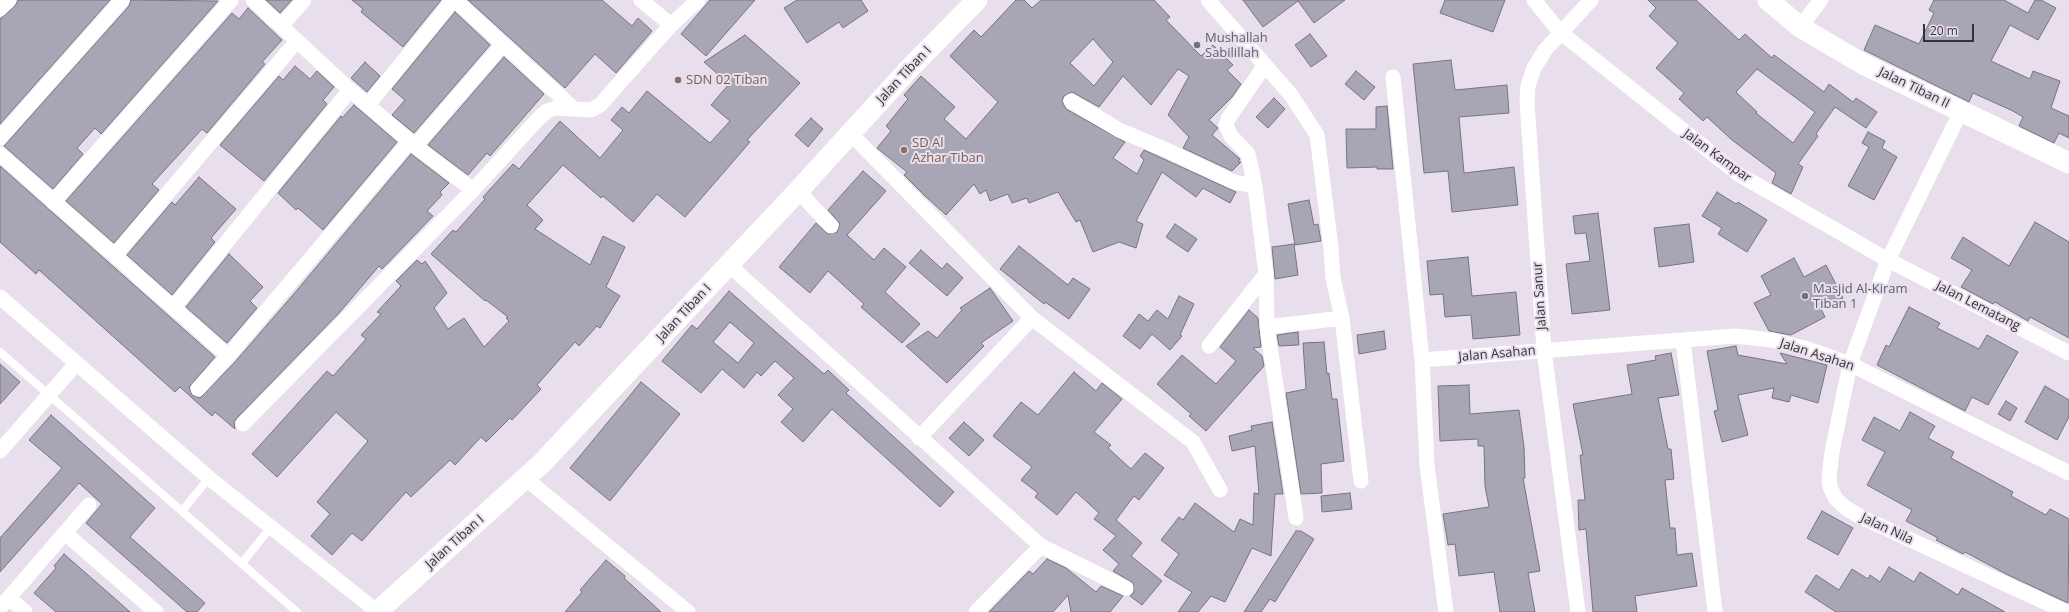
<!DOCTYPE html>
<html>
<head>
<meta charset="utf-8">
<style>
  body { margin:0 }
  #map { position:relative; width:2069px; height:612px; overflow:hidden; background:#e9dfec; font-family:"Open Sans",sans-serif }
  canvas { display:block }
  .scale { position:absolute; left:1923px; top:24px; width:51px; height:18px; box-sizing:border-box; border:2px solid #353136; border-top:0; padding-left:5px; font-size:12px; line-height:14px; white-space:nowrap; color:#353136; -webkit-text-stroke:3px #e9dfec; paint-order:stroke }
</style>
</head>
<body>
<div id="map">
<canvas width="2069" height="612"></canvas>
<div class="scale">20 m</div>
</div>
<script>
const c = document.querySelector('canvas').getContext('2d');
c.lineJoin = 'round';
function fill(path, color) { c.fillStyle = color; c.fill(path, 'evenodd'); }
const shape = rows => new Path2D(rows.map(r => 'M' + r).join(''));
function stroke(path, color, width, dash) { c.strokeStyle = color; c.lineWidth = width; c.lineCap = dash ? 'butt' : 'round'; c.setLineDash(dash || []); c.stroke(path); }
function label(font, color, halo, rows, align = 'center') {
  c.font = font + ' "Open Sans",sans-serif'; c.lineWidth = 4; c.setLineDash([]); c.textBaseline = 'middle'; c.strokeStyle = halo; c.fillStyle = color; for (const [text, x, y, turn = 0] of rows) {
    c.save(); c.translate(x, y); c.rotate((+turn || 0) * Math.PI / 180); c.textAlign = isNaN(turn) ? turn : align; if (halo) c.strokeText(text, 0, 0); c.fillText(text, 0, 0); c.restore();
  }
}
const building = shape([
  [18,0,110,0,0,124,0,19,15,6,18,0],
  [131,0,218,1,101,134,95,128,77,148,83,154,53,189,4,146,129,6,131,0],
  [266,0,292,0,280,13,266,0],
  [352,0,441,0,403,47,361,12,363,9,352,0],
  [468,0,602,0,632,26,638,18,652,31,616,73,595,54,565,88,468,0],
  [710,0,755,0,706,56,681,34,710,0],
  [797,0,861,0,868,11,843,28,839,22,807,43,784,8,797,0],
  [1016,0,1024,0,1032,8,1041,0,1154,0,1170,17,1166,20,1201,56,1213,45,1233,65,1227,70,1241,84,1232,97,1209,120,1218,128,1212,135,1240,159,1238,162,1241,162,1232,171,1183,148,1189,137,1168,115,1189,76,1178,69,1151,105,1123,76,1099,107,1072,92,1064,96,1062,101,1066,109,1125,142,1113,158,1137,174,1144,160,1140,156,1144,150,1236,192,1230,203,1203,188,1196,197,1162,172,1136,221,1143,224,1136,248,1119,242,1093,252,1080,220,1076,222,1058,192,1029,203,1027,198,1012,203,1008,194,990,201,986,190,980,194,974,184,946,215,924,195,904,175,907,172,877,148,891,131,886,126,908,99,904,95,921,76,955,107,944,119,966,139,998,102,950,56,974,30,981,37,1016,0],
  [1093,39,1113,62,1094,86,1070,63,1093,39],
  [1243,0,1345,0,1314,23,1298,1,1263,27,1243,0],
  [1445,0,1505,0,1493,32,1440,13,1445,0],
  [1648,0,1696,0,1739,40,1745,34,1772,58,1774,55,1824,92,1829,84,1853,102,1856,98,1877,112,1866,128,1835,107,1816,134,1818,136,1798,164,1803,167,1791,194,1772,183,1776,173,1732,140,1707,117,1703,121,1679,99,1684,93,1656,68,1678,43,1649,16,1656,8,1648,0],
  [1757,69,1815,112,1793,143,1756,113,1757,112,1736,92,1757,69],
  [1934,0,2004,0,2028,13,2035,0,2041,0,2056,8,2038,40,2010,25,1991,61,2030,79,2033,71,2060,81,2051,108,2069,116,2069,138,2059,133,2054,143,2019,126,2023,117,2013,111,1973,93,1969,102,1864,50,1875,25,1919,44,1934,13,1929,10,1934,0],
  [248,8,282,40,262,62,265,64,207,133,202,129,152,184,159,190,114,243,66,201,232,13,239,19,248,8],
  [455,12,490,45,414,133,392,115,405,100,392,89,455,12],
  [1310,34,1327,56,1311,67,1295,45,1310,34],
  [745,35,800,83,747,140,750,142,685,217,657,194,633,222,603,196,601,198,563,165,527,205,543,220,535,229,590,265,603,236,625,247,606,287,620,296,600,328,597,326,579,346,575,342,537,385,541,389,512,420,510,418,486,442,481,437,455,465,450,460,411,497,406,492,362,541,352,533,332,555,311,536,330,514,317,502,368,441,336,412,277,477,252,454,327,371,333,376,366,339,361,335,381,314,377,312,401,286,396,281,417,260,422,264,425,261,447,293,434,308,448,329,464,318,484,347,509,321,506,318,508,317,486,300,485,301,431,254,453,230,456,232,485,199,483,197,513,164,519,169,560,121,600,158,623,130,611,120,622,107,629,113,647,91,710,143,730,121,711,105,729,84,704,62,745,35],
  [504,57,544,94,490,156,487,153,468,175,428,145,504,57],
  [1451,60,1455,90,1507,85,1509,113,1459,117,1464,173,1514,167,1518,205,1452,212,1448,171,1424,173,1413,64,1451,60],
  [365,62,380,76,367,92,351,78,365,62],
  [295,66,310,79,317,71,334,87,323,100,327,104,264,181,220,145,279,76,283,80,295,66],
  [1356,71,1375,87,1364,100,1345,84,1356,71],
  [1274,98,1285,109,1268,128,1256,117,1274,98],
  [354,105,397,142,323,230,298,208,296,210,278,193,341,116,342,118,354,105],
  [1387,106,1393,169,1377,169,1377,167,1347,168,1346,129,1376,129,1376,107,1387,106],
  [811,118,823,129,808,147,795,135,811,118],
  [1868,132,1885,141,1882,148,1897,157,1874,200,1848,186,1869,147,1862,143,1868,132],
  [411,154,449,183,440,192,442,195,427,211,433,216,382,269,379,266,339,313,237,418,234,422,235,429,215,412,212,416,180,387,175,392,39,270,36,274,0,242,0,166,215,357,189,387,192,395,200,398,235,362,293,295,411,154],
  [863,171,886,191,847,235,874,260,884,248,906,267,885,292,920,324,902,343,861,307,864,304,828,271,810,293,779,267,816,223,828,234,837,232,840,224,828,210,863,171],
  [199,177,236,209,211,238,215,242,172,295,127,255,172,202,175,205,199,177],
  [1717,192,1736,204,1738,202,1767,220,1747,252,1718,234,1722,228,1702,216,1717,192],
  [1309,200,1314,225,1318,224,1321,241,1295,245,1288,204,1309,200],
  [1598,213,1610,310,1572,314,1566,264,1590,261,1586,233,1575,234,1573,216,1598,213],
  [2035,222,2069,242,2069,338,2030,317,2028,321,1995,302,1993,304,1961,287,1972,270,1951,258,1963,237,2009,266,2035,222],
  [1175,224,1197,239,1188,252,1166,237,1175,224],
  [1689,224,1694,262,1659,267,1654,228,1689,224],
  [1294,244,1298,275,1275,279,1272,247,1294,244],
  [1019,246,1068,285,1073,278,1090,289,1069,319,1045,302,1044,304,1000,269,1019,246],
  [921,250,942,269,947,263,963,278,947,296,909,263,921,250],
  [229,254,263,287,250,301,257,308,227,343,186,307,229,254],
  [1468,257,1472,296,1516,292,1520,335,1473,339,1471,315,1445,317,1443,294,1430,295,1427,261,1468,257],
  [1794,258,1804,277,1826,265,1843,298,1821,309,1825,317,1791,335,1769,331,1754,303,1771,295,1761,276,1794,258],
  [990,288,1013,321,981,343,984,346,947,383,906,346,928,331,937,338,962,310,960,308,990,288],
  [729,291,824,374,828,370,849,390,846,393,954,492,940,507,832,409,803,442,781,422,793,409,778,395,794,378,775,361,761,376,757,372,744,388,722,369,701,393,662,361,692,325,697,329,729,291],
  [730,322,754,343,738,363,713,342,730,322],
  [1179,296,1194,304,1180,335,1182,336,1170,350,1152,334,1140,349,1123,336,1139,314,1148,321,1157,310,1168,319,1179,296],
  [1909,307,1940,323,1937,328,1979,349,1987,335,2018,352,1988,405,1972,397,1965,411,1877,365,1886,345,1889,347,1909,307],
  [1249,310,1258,318,1261,347,1253,348,1262,356,1264,366,1206,431,1189,416,1191,414,1157,384,1182,355,1216,384,1236,361,1220,347,1249,310],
  [1384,331,1386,349,1359,354,1357,335,1384,331],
  [1298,332,1299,345,1279,346,1277,335,1298,332],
  [1324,342,1327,374,1329,373,1332,399,1337,399,1344,461,1321,464,1322,493,1301,494,1286,393,1306,389,1303,343,1324,342],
  [1736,346,1738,355,1787,364,1780,353,1827,365,1818,403,1791,395,1789,402,1772,398,1774,388,1738,395,1748,435,1722,442,1714,411,1718,410,1707,351,1736,346],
  [1671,353,1679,395,1658,398,1668,449,1671,449,1674,479,1665,480,1670,528,1675,528,1677,555,1692,553,1697,586,1635,596,1637,612,1593,612,1586,529,1579,530,1578,500,1585,500,1580,455,1583,455,1573,404,1632,394,1627,365,1656,360,1655,356,1671,353],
  [0,364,20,382,0,404,0,364],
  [1074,372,1096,391,1102,383,1122,399,1094,432,1111,445,1108,448,1131,469,1145,453,1164,468,1139,500,1134,496,1116,520,1142,543,1131,556,1162,581,1142,605,1130,596,1134,592,1133,583,1113,571,1119,564,1103,550,1116,536,1094,519,1099,513,1076,492,1057,515,1035,497,1038,493,1021,480,1032,467,993,436,1021,402,1038,415,1074,372],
  [641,382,680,414,610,501,570,468,641,382],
  [1469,385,1470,414,1519,410,1524,447,1525,478,1523,478,1540,571,1528,573,1535,612,1500,612,1494,572,1459,576,1455,544,1448,545,1443,514,1489,507,1485,486,1484,446,1478,446,1478,439,1440,441,1438,386,1469,385],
  [2045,386,2069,400,2069,417,2057,440,2025,422,2045,386],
  [2006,401,2017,408,2010,421,1998,414,2006,401],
  [1910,412,1935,426,1928,438,1954,452,1951,458,2013,492,2011,496,2046,515,2050,509,2069,519,2068,603,2006,574,1965,552,1963,554,1936,540,1938,538,1906,521,1912,510,1867,485,1885,452,1862,440,1874,417,1900,431,1910,412],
  [51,415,155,508,130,537,205,603,197,612,187,612,86,523,102,504,79,483,0,572,0,538,62,468,29,440,51,415],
  [964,422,984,440,969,456,949,438,964,422],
  [1272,422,1283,494,1275,494,1271,556,1252,548,1225,602,1211,596,1198,612,1178,612,1192,592,1164,575,1179,554,1161,540,1179,517,1183,520,1195,503,1234,532,1240,519,1253,525,1254,493,1259,494,1255,446,1232,451,1229,436,1252,430,1251,426,1272,422],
  [1350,493,1352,509,1322,512,1321,496,1350,493],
  [1822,511,1853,528,1838,555,1807,538,1822,511],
  [1296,531,1301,531,1314,539,1275,602,1270,599,1261,612,1244,612,1296,531],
  [64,554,112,596,130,612,56,612,34,593,56,568,54,566,64,554],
  [1047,559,1066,568,1096,592,1101,586,1123,596,1110,612,1071,612,1068,595,1053,612,989,612,1029,571,1033,574,1047,559],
  [606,560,625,576,624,578,661,612,565,612,582,592,580,590,606,560],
  [1889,567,1914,582,1920,572,1958,595,1962,588,2005,612,1836,612,1805,592,1816,575,1839,590,1852,569,1868,579,1870,575,1880,582,1889,567]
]);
fill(building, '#a8a6b4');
stroke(building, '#777482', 1);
stroke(shape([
  [0,352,297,612],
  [182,511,209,478],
  [242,563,271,527]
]), '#fff', 8);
stroke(shape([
  [253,0,350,90,415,146,473,190],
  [455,0,574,109],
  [641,0,671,25],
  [1208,0,1291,95,1317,135,1331,248,1333,278,1342,318,1361,481],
  [1534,0,1560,32,1738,174,1888,260,2069,353],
  [0,9,9,0],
  [281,26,304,0],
  [1800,27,1821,0],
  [1265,65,1228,119,1226,125,1231,136,1248,154,1255,186,1266,274,1267,327,1342,318],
  [1393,77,1422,360,1427,465,1446,612],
  [1071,101,1119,130,1164,149,1234,182,1255,186],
  [368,105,453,0],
  [1961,111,1888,260,1850,364,1832,452,1829,477,1830,487,1836,499,1846,508,1859,516,2066,612],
  [851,134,1032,318,1193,442,1220,490],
  [0,138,122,0],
  [415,146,503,44],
  [0,154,228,356,410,141],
  [798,191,831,226],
  [53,202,231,0],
  [115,255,297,41],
  [729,265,1041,546,1126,588],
  [0,297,209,478,369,605],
  [174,307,350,90],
  [1267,327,1296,518],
  [1683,340,1715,612],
  [1209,346,1266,274],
  [1422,360,1735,336,1772,340,1808,349,1850,364,2069,473],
  [198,389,228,356],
  [243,424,473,190,539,118,547,111,556,108,591,110,600,105,671,25,698,0],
  [919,438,1032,318],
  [0,451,76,364],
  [525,478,688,612],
  [65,533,156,612],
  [9,598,25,612],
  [0,608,89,505],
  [976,612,1041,546],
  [1578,612,1544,350,1527,102,1528,86,1534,68,1545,50,1591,0]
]), '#fff', 15);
stroke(shape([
  [1768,0,1800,27,1863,64,2069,163],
  [377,612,542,463,798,191,908,70,977,0]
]), '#fff', 21);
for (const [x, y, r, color] of [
  [1197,45,4,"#6b7280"],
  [678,80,4,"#8d6e63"],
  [904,150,4,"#8d6e63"],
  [1805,296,4,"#6b7280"]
]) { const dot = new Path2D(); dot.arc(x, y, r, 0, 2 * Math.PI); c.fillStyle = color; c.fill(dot); stroke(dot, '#e9dfec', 1.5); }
label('13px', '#5b616d', '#e9dfec', [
  ["Mushallah",1205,38],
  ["Sabilillah",1205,53],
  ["Masjid Al-Kiram",1813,289],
  ["Tiban 1",1813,304]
], 'left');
label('13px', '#353136', '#e9dfec', [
  ["Jalan Tiban I",904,75,-47],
  ["Jalan Tiban II",1914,88,26],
  ["Jalan Kampar",1717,156,36],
  ["Jalan Sanur",1540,296,-94],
  ["Jalan Lematang",1978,306,27],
  ["Jalan Tiban I",684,313,-47],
  ["Jalan Asahan",1497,354,-5],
  ["Jalan Asahan",1817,355,18],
  ["Jalan Nila",1887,529,25],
  ["Jalan Tiban I",455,542,-42]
]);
label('13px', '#785e54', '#e9dfec', [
  ["SDN 02 Tiban",686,80],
  ["SD Al",912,143],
  ["Azhar Tiban",912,158]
], 'left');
</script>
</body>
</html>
